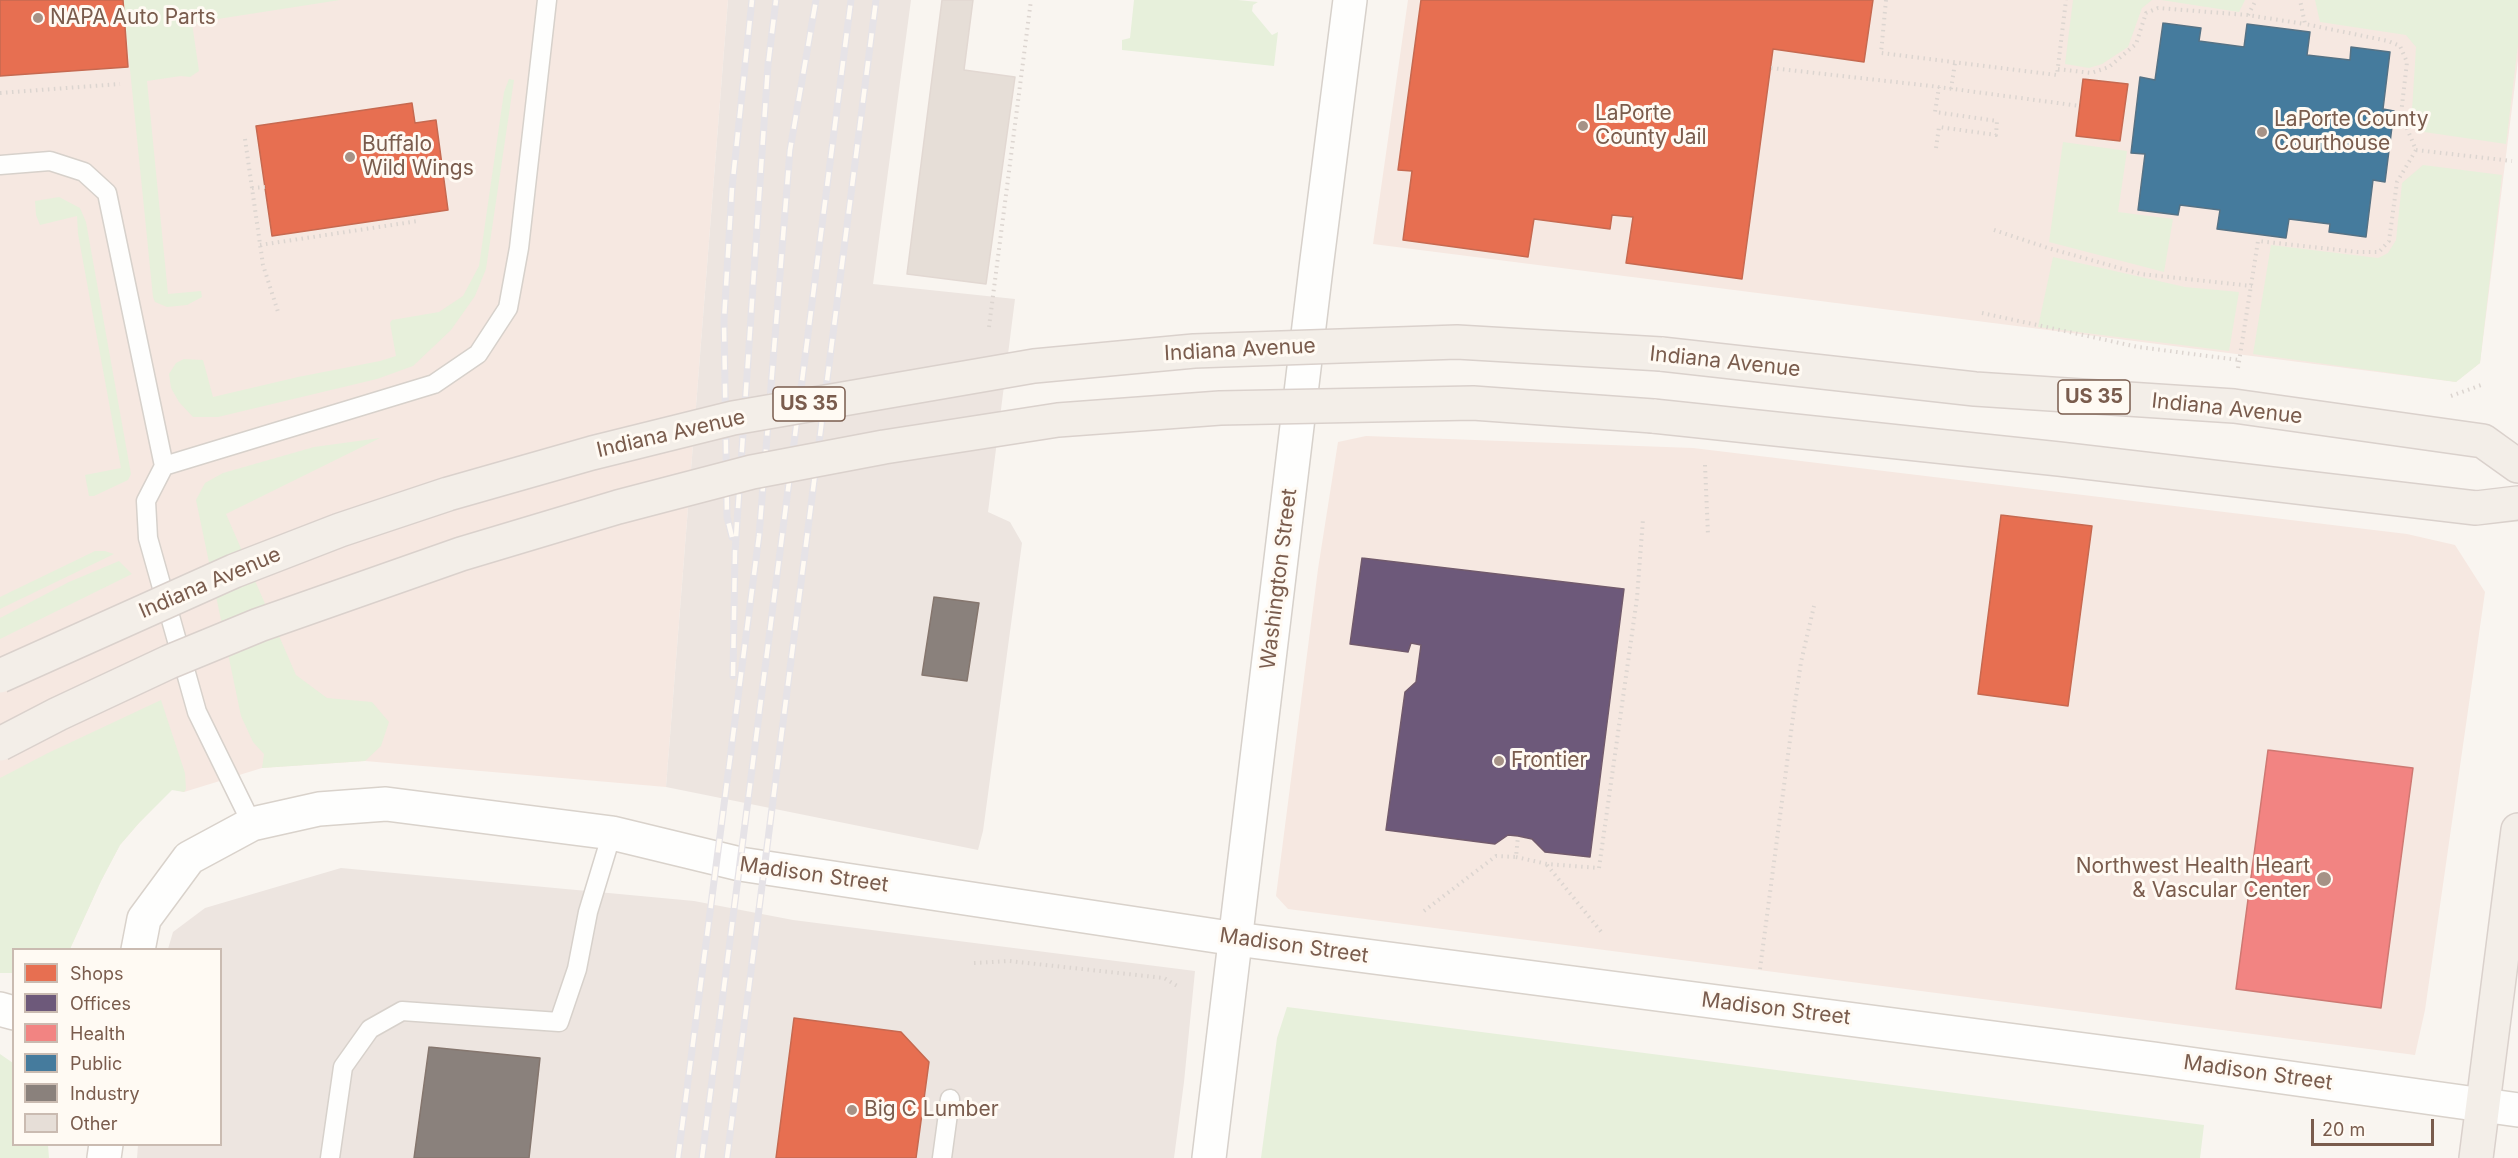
<!DOCTYPE html>
<html>
<head>
<meta charset="utf-8">
<style>
  body { margin:0 }
  #map { position:relative; width:2518px; height:1158px; overflow:hidden; background:#f9f5f0; font-family:Inter,sans-serif }
  canvas { display:block }
  .legend { position:absolute; left:12px; top:948px; width:210px; height:198px; box-sizing:border-box; background:#fffaf3; border:2px solid #cabbb1; margin:0; padding:8px 10px; list-style:none; font-size:18px; color:#7a5c4d }
  .legend li { display:flex; align-items:center; gap:12px; height:30px }
  .legend b { width:30px; border:2px solid #cabbb1 }
  .scale { position:absolute; left:2311px; top:1119px; width:123px; height:27px; box-sizing:border-box; border:3px solid #7a5c4d; border-top:0; padding-left:8px; font-size:18px; line-height:21px; white-space:nowrap; color:#7a5c4d; -webkit-text-stroke:4px #fffaf3; paint-order:stroke }
</style>
</head>
<body>
<div id="map">
<canvas width="2518" height="1158"></canvas>
<ul class="legend">
<li><b style="height:16px;background:#e76f51"></b>Shops</li>
<li><b style="height:16px;background:#6d597a"></b>Offices</li>
<li><b style="height:16px;background:#f28482"></b>Health</li>
<li><b style="height:16px;background:#457b9d"></b>Public</li>
<li><b style="height:16px;background:#8a817c"></b>Industry</li>
<li><b style="height:16px;background:#e6ded7"></b>Other</li>
</ul>
<div class="scale">20 m</div>
</div>
<script>
const c = document.querySelector('canvas').getContext('2d');
c.lineJoin = 'round';
function fill(path, color) { c.fillStyle = color; c.fill(path, 'evenodd'); }
const shape = rows => new Path2D(rows.map(r => 'M' + r).join(''));
function stroke(path, color, width, dash) { c.strokeStyle = color; c.lineWidth = width; c.lineCap = dash ? 'butt' : 'round'; c.setLineDash(dash || []); c.stroke(path); }
function label(font, color, halo, rows, align = 'center') {
  c.font = font + ' Inter,sans-serif'; c.lineWidth = 6; c.setLineDash([]); c.textBaseline = 'middle'; c.strokeStyle = halo; c.fillStyle = color; for (const [text, x, y, turn = 0] of rows) {
    c.save(); c.translate(x, y); c.rotate((+turn || 0) * Math.PI / 180); c.textAlign = isNaN(turn) ? turn : align; if (halo) c.strokeText(text, 0, 0); c.fillText(text, 0, 0); c.restore();
  }
}
fill(shape([
  [0,0,728,0,666,787,365,761,262,768,184,792,172,789,139,823,120,845,101,881,70,949,14,950,13,973,0,973],
  [1408,0,2518,0,2518,60,2480,363,2456,382,1373,244],
  [1366,436,1693,448,2407,534,2455,545,2485,592,2425,1010,2415,1055,1288,909,1276,896,1318,569,1338,442]
]), '#f6e8e1');
fill(shape([
  [728,0,911,0,873,284,1015,299,988,512,1010,522,1022,543,983,831,978,850,666,787],
  [341,868,694,901,793,920,1195,971,1184,1082,1174,1158,137,1158,138,1145,220,1144,220,950,168,949,173,932,205,908]
]), '#ede5e0');
fill(shape([
  [123,0,340,0,192,23,199,71,190,77,181,76,147,81,168,294,201,291,202,297,187,305,167,307,155,302,153,297],
  [1134,0,1238,0,1258,2,1253,5,1252,11,1272,35,1278,32,1274,66,1122,50,1122,40,1130,38],
  [2073,0,2152,0,2142,8,2128,47,2102,64,2089,68,2065,64],
  [2161,0,2245,0,2239,12],
  [2315,0,2518,0,2518,44,2506,144,2424,132,2412,110,2416,47,2406,35,2320,22],
  [509,79,514,80,486,269,475,296,451,330,413,366,377,379,218,417,193,417,179,402,171,388,169,374,176,363,184,359,203,360,213,397,298,377,380,361,396,356,390,323,392,320,439,312,463,296,479,266,504,92],
  [2063,142,2127,151,2118,212,2173,219,2164,272,2049,242],
  [2423,165,2502,175,2480,363,2456,382,2253,354,2271,245,2378,258,2388,253,2396,240,2402,183],
  [59,197,80,208,86,222,131,474,128,480,94,496,89,496,85,475,121,468,78,234,77,216,40,225,36,215,35,201],
  [2053,257,2185,287,2239,292,2229,351,2038,327],
  [380,438,226,514,296,675,327,698,372,702,389,722,381,746,365,761,262,768,264,754,253,742,241,716,196,500,205,483,223,473,314,447],
  [95,551,105,551,114,554,0,609,0,597],
  [119,561,132,574,0,639,0,618,69,582],
  [161,700,185,773,186,789,184,792,172,790,139,823,120,845,101,881,70,949,14,950,13,973,0,973,0,778,48,753],
  [1287,1007,2204,1125,2200,1158,1261,1158,1277,1038],
  [0,1054,13,1063,14,1144,48,1145,49,1158,0,1158]
]), '#e7f0db');
const shops = shape([
  [0,0,123,0,128,67,0,76,0,0],
  [1421,0,1873,0,1864,62,1773,49,1742,279,1626,263,1633,217,1612,215,1610,229,1534,219,1528,257,1403,240,1412,171,1398,170,1421,0],
  [2083,79,2128,84,2120,141,2076,136,2083,79],
  [412,103,415,123,436,120,448,210,272,236,256,126,412,103],
  [2001,515,2092,526,2068,706,1978,694,2001,515],
  [794,1018,901,1032,929,1062,916,1158,776,1158,794,1018]
]);
fill(shops, '#e76f51');
stroke(shops, '#c66950', 1.5);
const offices = shape([
  [1362,558,1624,589,1590,857,1545,852,1532,839,1518,836,1508,835,1495,844,1386,830,1405,692,1416,682,1421,645,1411,643,1408,652,1350,644,1362,558]
]);
fill(offices, '#6d597a');
stroke(offices, '#715a6c', 1.5);
const health = shape([
  [2268,750,2413,768,2381,1008,2236,989,2268,750]
]);
fill(health, '#f28482');
stroke(health, '#ce7872', 1.5);
const public = shape([
  [2163,23,2201,28,2199,41,2244,47,2247,24,2310,32,2307,55,2350,60,2351,47,2390,52,2383,109,2394,111,2385,182,2373,180,2366,237,2329,232,2330,224,2289,219,2286,238,2217,229,2220,210,2180,205,2178,215,2138,210,2145,154,2131,153,2140,77,2155,80,2163,23]
]);
fill(public, '#457b9d');
stroke(public, '#557285', 1.5);
const industry = shape([
  [934,597,979,603,967,681,922,675,934,597],
  [429,1047,540,1058,529,1158,414,1158,429,1047]
]);
fill(industry, '#8a817c');
stroke(industry, '#85766e', 1.5);
const building = shape([
  [942,0,973,0,964,70,1015,77,986,284,907,274,942,0]
]);
fill(building, '#e6ded7');
stroke(building, '#e2d8d2', 1.5);
const lane = shape([
  [0,165,50,161,84,172,107,193,164,466,146,501,148,538,197,712,252,824],
  [164,466,434,384,478,354,508,308,519,248,547,0],
  [330,1158,343,1067,370,1029,402,1011,559,1022,577,969,588,912,612,833],
  [942,1158,950,1099]
]);
const street = shape([
  [1209,1158,1316,268,1350,0]
]);
const secondary = shape([
  [138,950,144,919,189,858,252,824,319,809,386,804,612,833,740,864,1236,939,2154,1059,2518,1110],
  [0,1009,14,1013],
  [104,1158,106,1144]
]);
const primary = shape([
  [1661,354,1975,389,2234,406,2483,441,2518,466],
  [1653,416,2059,459,2476,508,2518,503],
  [2476,1158,2518,830]
]);
stroke(lane, '#d7d1cb', 21);
stroke(street, '#d7d1cb', 36);
stroke(secondary, '#d9d2cb', 36);
stroke(primary, '#dad1cc', 36);
stroke(shape([
  [1886,0,1881,53,2057,75,2066,0],
  [2248,15,2256,0],
  [1771,68,1931,86,2080,106],
  [2058,69,2091,73,2109,67,2136,44,2146,13,2158,8,2247,15,2305,24],
  [1951,89,1955,63],
  [0,93,120,84],
  [245,139,263,265,279,315],
  [1936,148,1939,127,1996,135,1997,121,1935,112,1939,87],
  [2416,150,2512,161],
  [252,188,265,187],
  [1994,230,2048,248,2141,274,2252,286],
  [260,245,418,221],
  [1982,313,2138,347,2239,360],
  [989,327,1031,0],
  [2238,368,2258,241,2358,252,2379,252,2389,241,2397,182,2416,150,2401,114,2407,62,2400,46,2388,41,2305,24,2300,0],
  [2451,396,2484,384],
  [1705,465,1708,535],
  [1516,857,1547,864,1599,868,1637,598,1643,519],
  [1547,865,1603,934],
  [1424,911,1496,856,1516,857,1518,836],
  [974,963,1009,961,1164,978,1179,987],
  [1760,969,1793,717,1801,662,1814,606]
]), '#dcd5d0', 4, [1.5, 4.5]);
stroke(lane, '#fefefd', 18);
stroke(street, '#fefefd', 33);
stroke(secondary, '#fefefd', 33);
stroke(primary, '#f3eee8', 33);
const rail = shape([
  [732,537,727,517,724,320,732,188,752,0],
  [733,676,735,552,768,65,776,0],
  [678,1158,759,536,790,150,816,0],
  [702,1158,851,0],
  [727,1158,876,0]
]);
stroke(rail, '#e6e3e7', 7);
stroke(rail, '#fffaf3', 4.5, [14]);
const primaryBridge = shape([
  [0,676,234,571,340,530,448,494,592,453,733,418,1034,366,1194,351,1457,342,1661,354],
  [0,744,58,714,169,662,259,625,461,554,618,507,752,472,884,447,1058,420,1220,408,1473,403,1653,416]
]);
stroke(primaryBridge, '#dad1cc', 36, []);
stroke(primaryBridge, '#f3eee8', 33);
for (const [x, y, r, color] of [
  [38,18,6,"#a69286"],
  [1583,126,6,"#a69286"],
  [2262,132,6,"#a69286"],
  [350,157,6,"#a69286"],
  [1499,761,6,"#a69286"],
  [2324,879,8,"#a69286"],
  [852,1110,6,"#a69286"]
]) { const dot = new Path2D(); dot.arc(x, y, r, 0, 2 * Math.PI); c.fillStyle = color; c.fill(dot); stroke(dot, '#fffaf3', 2); }
for (const [x, y, w] of [
  [2094,397,72],
  [809,404,72]
]) { const box = new Path2D(); box.roundRect(x - w / 2, y - 17, w, 34, 4.5); c.fillStyle = '#fffaf3'; c.fill(box); stroke(box, '#7a5c4d', 1.5); }
label('bold 20px', '#7a5c4d', null, [
  ["US 35",2094,397],
  ["US 35",809,404]
]);
label('21px', '#7a5c4d', '#fffaf3', [
  ["NAPA Auto Parts",50,18],
  ["LaPorte",1595,114],
  ["County Jail",1595,138],
  ["LaPorte County",2274,120],
  ["Courthouse",2274,144],
  ["Buffalo",362,145],
  ["Wild Wings",362,169],
  ["Frontier",1511,761],
  ["Northwest Health Heart",2310,867,"right"],
  ["& Vascular Center",2310,891,"right"],
  ["Big C Lumber",864,1110]
], 'left');
label('21px', '#7a5c4d', '#fffaf3', [
  ["Indiana Avenue",1240,350,-3],
  ["Indiana Avenue",1725,362,6],
  ["Indiana Avenue",2227,409,6],
  ["Indiana Avenue",671,434,-13],
  ["Washington Street",1279,579,-83],
  ["Indiana Avenue",210,583,-23],
  ["Madison Street",814,875,8],
  ["Madison Street",1294,946,8],
  ["Madison Street",1776,1009,7],
  ["Madison Street",2258,1073,8]
]);
</script>
</body>
</html>
